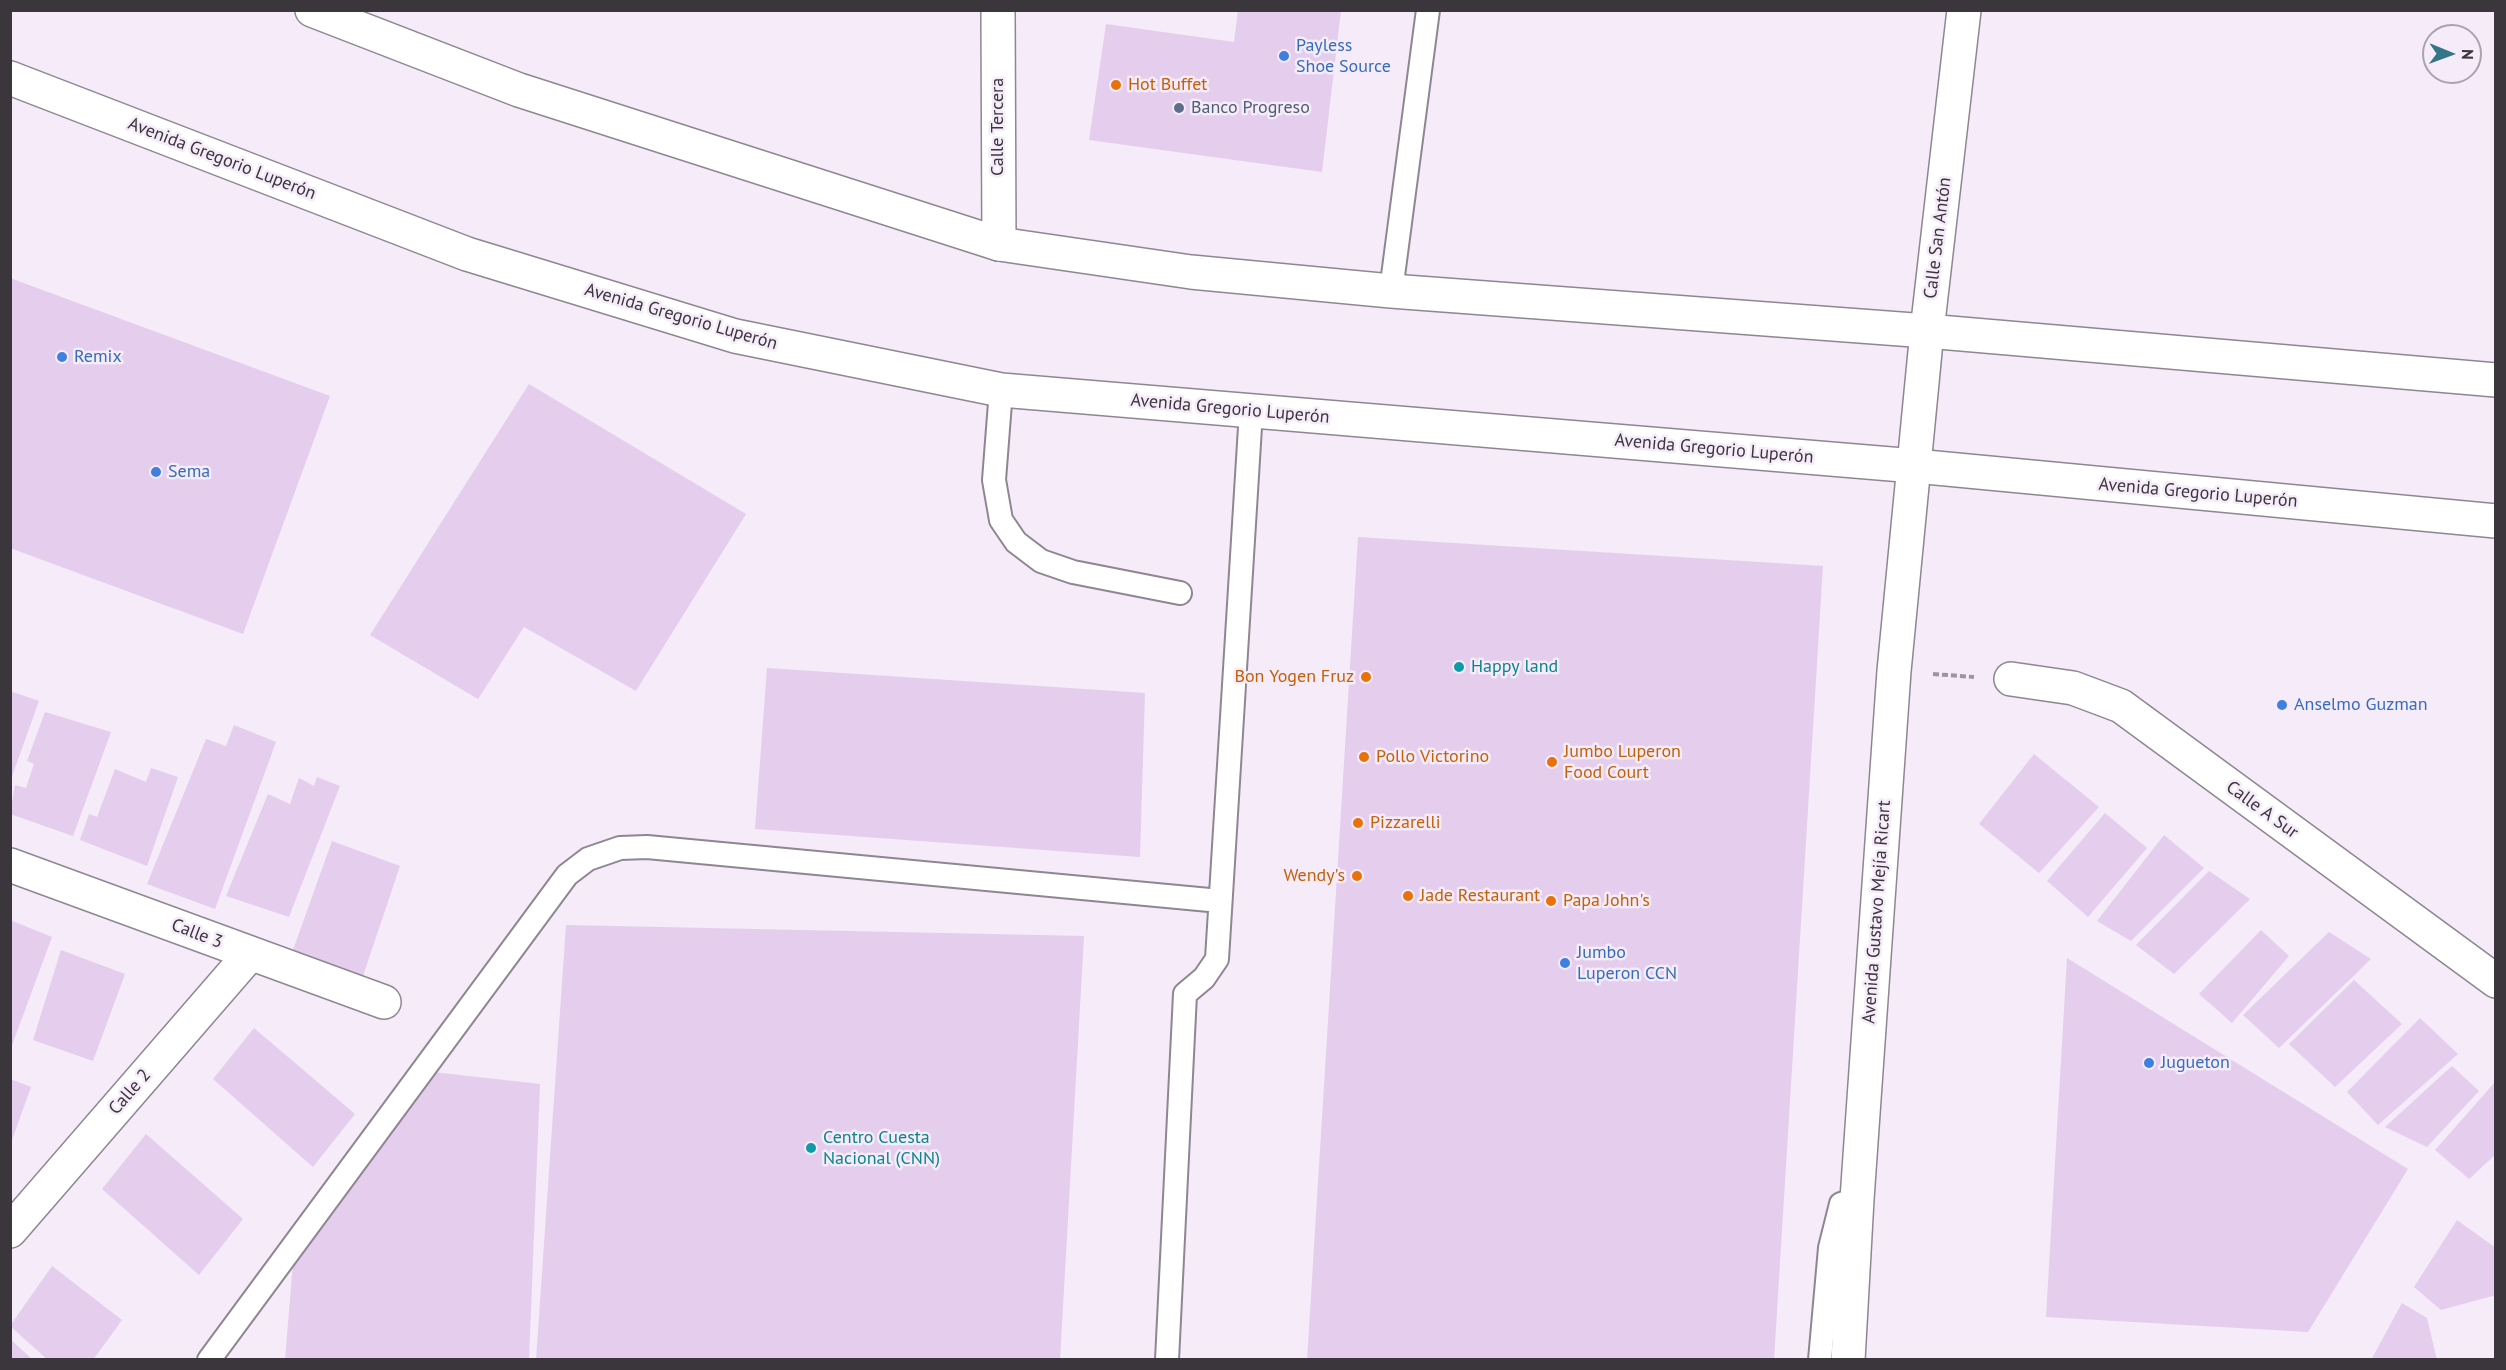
<!DOCTYPE html>
<html>
<head>
<meta charset="utf-8">
<style>
  body { margin:0 }
  #map { position:relative; width:2506px; height:1370px; overflow:hidden; background:#f5ebf9; font-family:"PT Sans",sans-serif }
  canvas { display:block }
  .frame { position:absolute; inset:0; border:12px solid #3a363b; pointer-events:none }
  .north { position:absolute; left:2422px; top:24px; width:60px; height:60px; box-sizing:border-box; background:#f5ebf9; border:2px solid #aaa3ad; border-radius:50%; rotate:91deg; font-size:16px; font-weight:700; line-height:24px; text-align:center; color:#3a363b }
  .north::after { content:''; display:block; margin:auto; width:21px; height:27px; background:#347588; clip-path:polygon(50% 0,100% 100%,50% 72%,0 100%) }
</style>
</head>
<body>
<div id="map">
<canvas width="2506" height="1370"></canvas>
<div class="frame"></div>
<div class="north">N</div>
</div>
<script>
const c = document.querySelector('canvas').getContext('2d');
c.lineJoin = 'round';
function fill(path, color) { c.fillStyle = color; c.fill(path, 'evenodd'); }
const shape = rows => new Path2D(rows.map(r => 'M' + r).join(''));
function stroke(path, color, width, dash) { c.strokeStyle = color; c.lineWidth = width; c.lineCap = dash ? 'butt' : 'round'; c.setLineDash(dash || []); c.stroke(path); }
function label(font, color, halo, rows, align = 'center') {
  c.font = font + ' "PT Sans",sans-serif'; c.lineWidth = 5; c.setLineDash([]); c.textBaseline = 'middle'; c.strokeStyle = halo; c.fillStyle = color; for (const [text, x, y, turn = 0] of rows) {
    c.save(); c.translate(x, y); c.rotate((+turn || 0) * Math.PI / 180); c.textAlign = isNaN(turn) ? turn : align; if (halo) c.strokeText(text, 0, 0); c.fillText(text, 0, 0); c.restore();
  }
}
fill(shape([
  [1238,10,1341,10,1322,172,1089,140,1106,24,1234,42],
  [10,278,330,396,243,634,10,548],
  [529,384,746,514,636,691,524,627,478,699,370,635],
  [1358,537,1823,566,1774,1360,1307,1360],
  [767,668,1145,693,1140,857,755,829],
  [10,691,39,701,11,779,10,779],
  [45,712,111,732,73,836,10,814,15,785,26,788,34,764,27,761],
  [234,725,276,742,215,909,147,884,206,739,226,746],
  [2034,754,2099,807,2039,873,1979,824],
  [151,768,178,777,147,866,80,840,89,814,97,817,115,769,146,782],
  [317,777,340,786,289,917,226,896,268,794,290,804,299,778,314,786],
  [2105,813,2147,848,2088,917,2047,881],
  [2164,835,2204,868,2131,941,2097,921],
  [332,841,400,866,363,976,293,950],
  [2209,871,2250,899,2174,974,2136,945],
  [10,920,52,937,11,1048,10,1048],
  [566,925,1084,936,1060,1360,536,1360],
  [2261,930,2289,956,2232,1023,2199,994],
  [2329,932,2371,959,2279,1048,2243,1015],
  [61,950,125,974,93,1061,33,1040],
  [2067,958,2408,1169,2308,1332,2046,1317],
  [2354,980,2402,1024,2335,1087,2289,1044],
  [2420,1018,2458,1054,2378,1125,2347,1092],
  [254,1028,355,1114,313,1167,213,1079],
  [2452,1066,2479,1091,2427,1147,2385,1127],
  [433,1072,540,1084,529,1360,285,1360,294,1250],
  [10,1079,31,1087,11,1143,10,1143],
  [2496,1081,2496,1154,2469,1179,2435,1150],
  [146,1134,243,1219,199,1275,102,1189],
  [2457,1220,2496,1248,2496,1295,2441,1310,2414,1287],
  [52,1266,122,1320,93,1360,48,1360,10,1326],
  [2402,1303,2427,1318,2437,1360,2371,1360],
  [10,1339,33,1360,10,1360]
]), '#e5cded');
const lane = shape([
  [1391,291,1428,10],
  [1001,390,994,480,1001,520,1016,542,1041,561,1073,572,1180,593],
  [209,1360,567,875,588,859,620,848,647,847,1220,901],
  [1167,1360,1185,994,1204,978,1217,959,1251,411],
  [1820,1360,1830,1248,1841,1204,1857,1199]
]);
const street = shape([
  [998,10,999,244],
  [2011,679,2073,688,2121,706,2496,981],
  [10,865,384,1002],
  [10,1231,250,954]
]);
const secondary = shape([
  [1848,1360,1857,1199,1894,671,1927,331,1964,10]
]);
const primary = shape([
  [312,10,519,90,999,244,1191,272,1391,291,1927,331,2496,380],
  [10,78,467,254,735,336,1001,390,1915,466,2496,521]
]);
stroke(lane, '#8f8692', 26);
stroke(street, '#8f8692', 36);
stroke(secondary, '#8f8692', 36);
stroke(primary, '#8f8692', 36);
stroke(shape([
  [1933,674,1974,677]
]), '#9c959f', 4, [6, 3]);
stroke(lane, '#fff', 22);
stroke(street, '#fff', 33);
stroke(secondary, '#fff', 33);
stroke(primary, '#fff', 33);
for (const [x, y, r, color] of [
  [1284,56,6,"#3f7fe0"],
  [1116,85,6,"#e8710a"],
  [1179,108,6,"#5c6f8a"],
  [62,357,6,"#3f7fe0"],
  [156,472,6,"#3f7fe0"],
  [1459,667,6,"#0f9aa8"],
  [1366,677,6,"#e8710a"],
  [2282,705,6,"#3f7fe0"],
  [1364,757,6,"#e8710a"],
  [1552,762,6,"#e8710a"],
  [1358,823,6,"#e8710a"],
  [1357,876,6,"#e8710a"],
  [1408,896,6,"#e8710a"],
  [1551,901,6,"#e8710a"],
  [1565,963,6,"#3f7fe0"],
  [2149,1063,6,"#3f7fe0"],
  [811,1148,6,"#0f9aa8"]
]) { const dot = new Path2D(); dot.arc(x, y, r, 0, 2 * Math.PI); c.fillStyle = color; c.fill(dot); stroke(dot, '#f5ebf9', 2); }
label('18px', '#366cbe', '#f5ebf9', [
  ["Payless",1296,46],
  ["Shoe Source",1296,67],
  ["Remix",74,357],
  ["Sema",168,472],
  ["Anselmo Guzman",2294,705],
  ["Jumbo",1577,953],
  ["Luperon CCN",1577,974],
  ["Jugueton",2161,1063]
], 'left');
label('18px', '#c56008', '#f5ebf9', [
  ["Hot Buffet",1128,85],
  ["Bon Yogen Fruz",1354,677,"right"],
  ["Jumbo Luperon",1564,752],
  ["Food Court",1564,773],
  ["Pollo Victorino",1376,757],
  ["Pizzarelli",1370,823],
  ["Wendy's",1345,876,"right"],
  ["Jade Restaurant",1420,896],
  ["Papa John's",1563,901]
], 'left');
label('18px', '#4e5e75', '#f5ebf9', [
  ["Banco Progreso",1191,108]
], 'left');
label('18px', '#3a363b', '#f5ebf9', [
  ["Calle Tercera",998,127,-90],
  ["Avenida Gregorio Luperón",222,159,21],
  ["Calle San Antón",1938,238,-83],
  ["Avenida Gregorio Luperón",681,317,16],
  ["Avenida Gregorio Luperón",1230,409,5],
  ["Avenida Gregorio Luperón",1714,449,5],
  ["Avenida Gregorio Luperón",2198,493,5],
  ["Calle A Sur",2262,810,36],
  ["Avenida Gustavo Mejía Ricart",1877,912,-86],
  ["Calle 3",197,934,21],
  ["Calle 2",130,1092,-49]
]);
label('18px', '#0d838f', '#f5ebf9', [
  ["Happy land",1471,667],
  ["Centro Cuesta",823,1138],
  ["Nacional (CNN)",823,1159]
], 'left');
</script>
</body>
</html>
